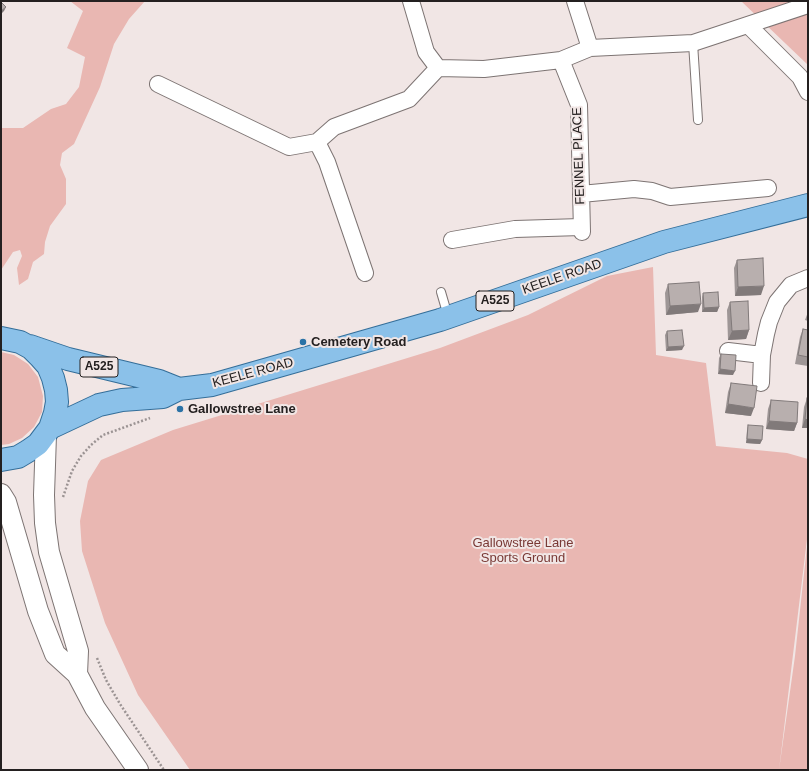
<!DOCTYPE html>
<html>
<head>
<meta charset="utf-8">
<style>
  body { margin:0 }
  #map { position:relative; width:809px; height:771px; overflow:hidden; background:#f1e6e5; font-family:Arial,sans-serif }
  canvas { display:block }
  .frame { position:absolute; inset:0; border:2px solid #242020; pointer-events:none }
</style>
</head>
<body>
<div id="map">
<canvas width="809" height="771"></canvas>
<div class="frame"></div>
</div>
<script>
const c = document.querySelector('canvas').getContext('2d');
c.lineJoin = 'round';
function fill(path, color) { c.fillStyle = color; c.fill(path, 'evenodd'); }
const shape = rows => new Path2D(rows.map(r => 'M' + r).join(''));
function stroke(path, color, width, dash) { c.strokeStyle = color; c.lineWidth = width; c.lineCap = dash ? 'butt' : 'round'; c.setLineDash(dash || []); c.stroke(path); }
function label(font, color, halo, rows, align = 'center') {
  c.font = font + ' Arial,sans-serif'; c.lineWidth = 4; c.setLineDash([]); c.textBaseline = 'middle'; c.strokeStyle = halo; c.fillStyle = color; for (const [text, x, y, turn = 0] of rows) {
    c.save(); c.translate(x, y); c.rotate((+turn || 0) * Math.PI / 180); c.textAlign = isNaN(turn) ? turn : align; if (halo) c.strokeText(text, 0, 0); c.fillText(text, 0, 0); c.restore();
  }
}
fill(shape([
  [70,1,145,1,129,19,114,44,100,87,74,144,62,153,60,165,66,179,66,204,50,226,45,242,44,254,33,262,28,279,19,285,17,268,22,256,20,250,13,252,1,270,1,128,23,128,51,109,66,104,79,87,85,57,67,48,83,11],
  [741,1,804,1,808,18,808,65],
  [653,267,656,355,706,363,716,446,787,453,808,459,808,531,779,770,190,770,138,695,105,623,82,551,80,521,88,481,101,460,173,430,440,348,528,315,607,276],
  [1,352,14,355,28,364,38,377,43,396,42,412,34,427,22,438,9,444,1,445],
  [808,537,808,770,779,770,795,656]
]), '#e9b7b2');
const service = shape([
  [693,43,698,120],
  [441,292,448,316]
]);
const minor = shape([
  [411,1,426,52,438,68],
  [575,1,590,48],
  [748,25,800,77,808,92],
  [561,60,579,105,582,232],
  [438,68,484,69,561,60,590,48,693,43,808,5],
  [158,84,289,147,317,142,334,127,409,99,438,68],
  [317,142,327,162,365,273],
  [581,194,634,189,652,191,670,197,768,188],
  [452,240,515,229,581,227],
  [728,351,762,355],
  [761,383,762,355,766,334,769,322,777,302,791,285,808,278]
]);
const tertiary = shape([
  [46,435,44,495,45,523,49,552,78,651,77,674],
  [1,494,6,502,38,611,55,654,77,674,95,708,138,770]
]);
const primary = shape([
  [1,338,20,342,31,348,40,357,48,366,53,378,56,390,57,402,55,413,50,428,38,444,28,451,18,457,1,460],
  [30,346,68,359,159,381,179,389],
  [50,428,99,405,122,400,163,397,179,389,212,385,440,320,664,242,808,205]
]);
stroke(service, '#7d7473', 10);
stroke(minor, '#7d7473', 18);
stroke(tertiary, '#7d7473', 22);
stroke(primary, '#346e99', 24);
stroke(shape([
  [63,497,72,471,81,456,91,445,103,435,150,418],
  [97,658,106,680,120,704,164,770]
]), '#9b9393', 2.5, [2, 2]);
stroke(service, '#fff', 8);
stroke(minor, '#fff', 16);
stroke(tertiary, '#fff', 20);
stroke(primary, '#8bc1e9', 22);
fill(shape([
  [737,260,761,295,735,296,734,268],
  [668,284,698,312,666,315,665,293],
  [703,293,719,307,717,312,702,312,702,297],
  [730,302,749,330,746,339,728,340,727,310],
  [808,312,808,321,805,320],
  [803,329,808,330,808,366,795,364,800,337],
  [667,331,682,350,666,351,665,335],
  [721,354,733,375,718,374,719,358],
  [731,383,751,416,725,413,728,392],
  [807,398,808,398,808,428,802,428,804,407],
  [771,400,797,423,794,431,766,429,768,409],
  [748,425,762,440,760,444,746,443,747,430]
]), '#9e9696');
fill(shape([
  [6,7,4,11,1,14,1,11],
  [764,286,761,295,735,296,738,287],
  [701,304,698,312,666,315,670,306],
  [719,307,717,312,702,312,704,308],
  [749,330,746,339,728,340,732,331],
  [684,346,682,350,666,351,668,347],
  [720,369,735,371,733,375,718,374],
  [728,404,754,408,751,416,725,413],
  [805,419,808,420,808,428,802,428],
  [769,421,797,423,794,431,766,429],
  [747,439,762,440,760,444,746,443]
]), '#817a7a');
const building = shape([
  [1,2,6,7,1,11,1,2],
  [763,258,764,286,738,287,737,260,763,258],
  [699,282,701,304,670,306,668,284,699,282],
  [718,292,719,307,704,308,703,293,718,292],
  [748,301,749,330,732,331,730,302,748,301],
  [803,329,808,330,808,357,798,355,803,329],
  [682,330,684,346,668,347,667,331,682,330],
  [721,354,736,355,735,371,720,369,721,354],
  [731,383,757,386,754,408,728,404,731,383],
  [807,398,808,398,808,420,805,419,807,398],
  [771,400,798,402,797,423,769,421,771,400],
  [748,425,763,426,762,440,747,439,748,425]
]);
fill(building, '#b8afae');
stroke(building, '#817a7a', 1);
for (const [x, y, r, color] of [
  [303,342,4,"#2a72a6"],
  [180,409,4,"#2a72a6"]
]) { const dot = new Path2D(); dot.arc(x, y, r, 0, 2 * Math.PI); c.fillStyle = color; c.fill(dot); stroke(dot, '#f1e6e5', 1.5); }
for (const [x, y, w] of [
  [495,301,38],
  [99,367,38]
]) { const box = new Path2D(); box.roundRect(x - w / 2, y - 10, w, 20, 3); c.fillStyle = '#f1e6e5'; c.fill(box); stroke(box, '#242020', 1); }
label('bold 12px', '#242020', null, [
  ["A525",495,301],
  ["A525",99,367]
]);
label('13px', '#242020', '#f1e6e5', [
  ["FENNEL PLACE",579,156,-92],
  ["KEELE ROAD",562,277,-19],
  ["KEELE ROAD",253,373,-15]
]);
label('bold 13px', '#242020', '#f1e6e5', [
  ["Cemetery Road",311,342],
  ["Gallowstree Lane",188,409]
], 'left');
label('13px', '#793935', '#f1e6e5', [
  ["Gallowstree Lane",523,543],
  ["Sports Ground",523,558]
]);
</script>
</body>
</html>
